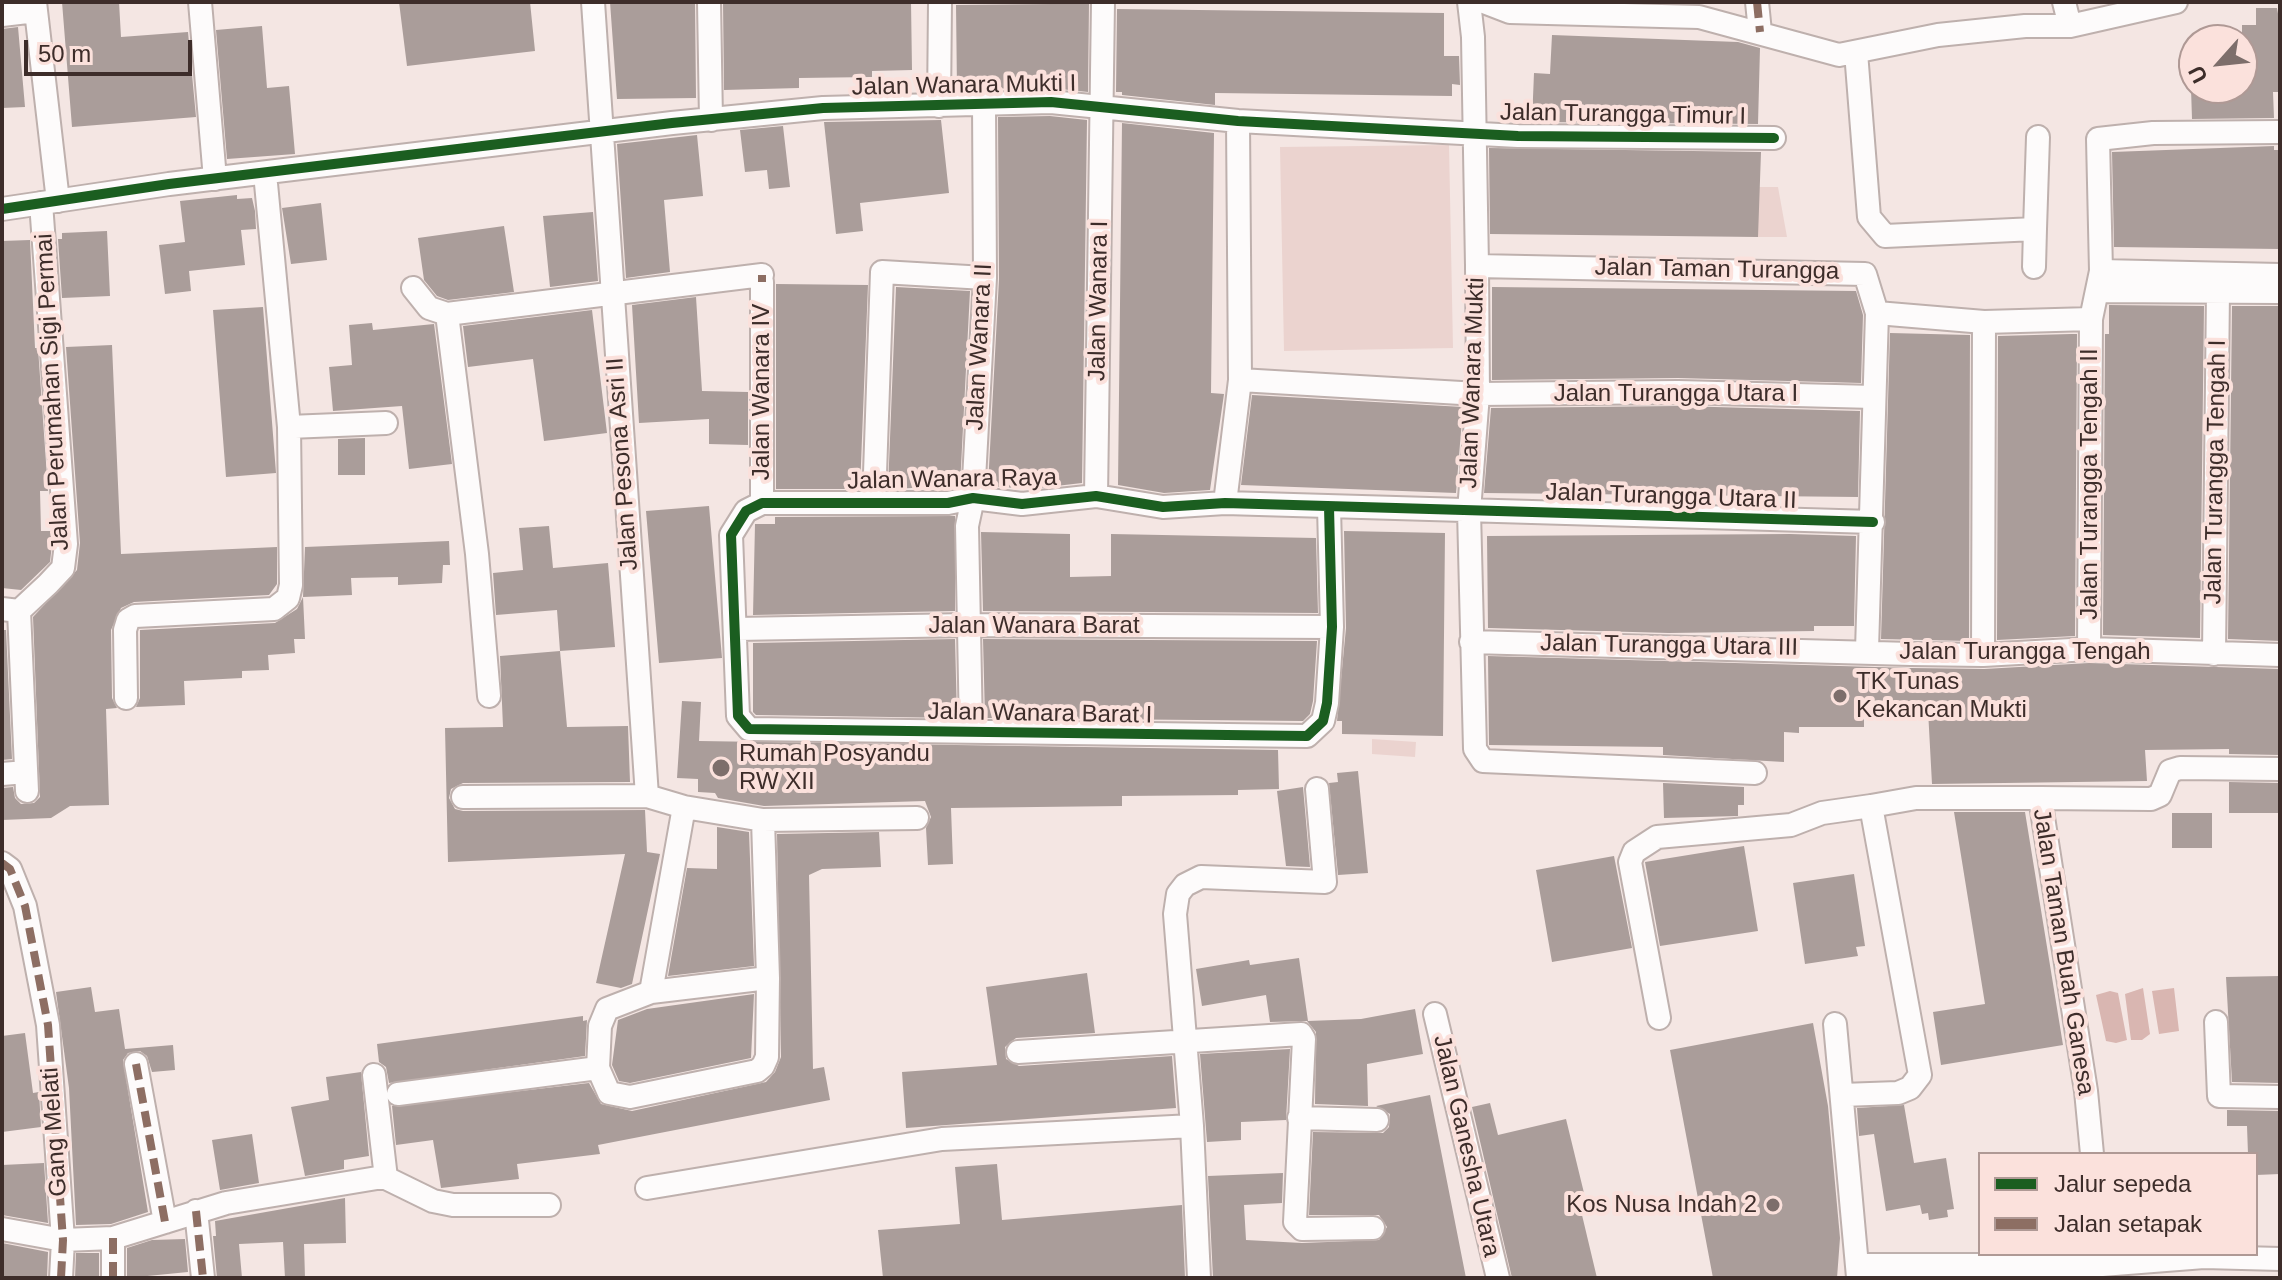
<!DOCTYPE html>
<html>
<head>
<meta charset="utf-8">
<style>
  body { margin:0 }
  #map { position:relative; width:2282px; height:1280px; overflow:hidden; background:#f4e6e3; font-family:Helvetica,sans-serif }
  canvas { display:block }
  .frame { position:absolute; inset:0; border:4px solid #3d2d2a; pointer-events:none }
  .legend { position:absolute; left:1978px; top:1152px; width:280px; height:104px; box-sizing:border-box; background:#fbe1dc; border:2px solid #af9995; margin:0; padding:10px 14px; list-style:none; font-size:24px; color:#3d2d2a }
  .legend li { display:flex; align-items:center; gap:16px; height:40px }
  .legend b { width:40px; border:2px solid #af9995 }
  .north { position:absolute; left:2178px; top:24px; width:80px; height:80px; box-sizing:border-box; background:#fbe1dc; border:2px solid #af9995; border-radius:50%; rotate:243deg; font-size:22px; font-weight:700; line-height:32px; text-align:center; color:#3d2d2a }
  .north::after { content:''; display:block; margin:auto; width:28px; height:36px; background:#7d6e6b; clip-path:polygon(50% 0,100% 100%,50% 72%,0 100%) }
  .scale { position:absolute; left:24px; top:40px; width:168px; height:36px; box-sizing:border-box; border:4px solid #3d2d2a; border-top:0; padding-left:10px; font-size:24px; line-height:28px; white-space:nowrap; color:#3d2d2a; -webkit-text-stroke:6px #fbe1dc; paint-order:stroke }
</style>
</head>
<body>
<div id="map">
<canvas width="2282" height="1280"></canvas>
<div class="frame"></div>
<ul class="legend">
<li><b style="height:10px;background:#1b5e20"></b>Jalur sepeda</li>
<li><b style="height:10px;background:#8d6e63"></b>Jalan setapak</li>
</ul>
<div class="north">U</div>
<div class="scale">50 m</div>
</div>
<script>
const c = document.querySelector('canvas').getContext('2d');
c.lineJoin = 'round';
function fill(path, color) { c.fillStyle = color; c.fill(path, 'evenodd'); }
const shape = rows => new Path2D(rows.map(r => 'M' + r).join(''));
function stroke(path, color, width, dash) { c.strokeStyle = color; c.lineWidth = width; c.lineCap = dash ? 'butt' : 'round'; c.setLineDash(dash || []); c.stroke(path); }
function label(font, color, halo, rows, align = 'center') {
  c.font = font + ' Helvetica,sans-serif'; c.lineWidth = 8; c.setLineDash([]); c.textBaseline = 'middle'; c.strokeStyle = halo; c.fillStyle = color; for (const [text, x, y, turn = 0] of rows) {
    c.save(); c.translate(x, y); c.rotate((+turn || 0) * Math.PI / 180); c.textAlign = isNaN(turn) ? turn : align; if (halo) c.strokeText(text, 0, 0); c.fillText(text, 0, 0); c.restore();
  }
}
fill(shape([
  [1449,145,1453,348,1284,351,1280,147],
  [1758,187,1778,187,1787,237,1758,237],
  [1372,739,1416,742,1415,757,1372,754]
]), '#ebd3cf');
fill(shape([
  [2143,988,2150,1034,2142,1040,2131,1040,2125,994],
  [2174,988,2179,1031,2159,1034,2152,991],
  [2110,991,2118,993,2127,1040,2116,1043,2106,1041,2096,995]
]), '#d9b6b1');
fill(shape([
  [62,2,119,2,121,37,188,32,196,117,72,127],
  [399,2,530,2,535,51,407,66],
  [610,2,695,2,696,98,617,99],
  [723,2,911,2,912,70,872,71,872,77,799,78,799,88,724,90],
  [1051,4,1089,4,1088,92,1051,88,957,89,956,5],
  [2256,8,2277,8,2280,25,2280,92,2273,92,2274,118,2192,119,2191,88,2242,88,2242,25,2256,25],
  [1117,9,1444,13,1444,56,1459,56,1460,85,1452,84,1452,96,1215,93,1215,105,1122,95,1122,92,1116,92],
  [262,26,267,88,289,86,295,154,227,159,216,30],
  [18,27,25,107,2,108,2,29],
  [1552,35,1738,42,1760,48,1758,124,1532,122,1534,73,1550,74],
  [1050,116,1087,120,1082,483,1030,489,988,486,999,279,998,117],
  [941,120,949,193,860,203,863,231,836,234,824,122],
  [1122,123,1214,133,1211,393,1224,394,1210,490,1164,493,1118,485],
  [783,126,790,187,769,189,767,170,745,172,740,130],
  [697,135,703,196,664,200,670,272,626,278,617,144],
  [2274,146,2274,150,2280,150,2280,249,2114,247,2112,152],
  [1489,148,1761,152,1758,237,1490,234],
  [237,195,237,199,252,198,255,211,256,229,241,230,245,265,189,271,191,291,165,294,159,245,185,242,180,201],
  [321,203,327,260,291,264,282,208],
  [593,212,598,281,550,287,543,216],
  [504,226,514,292,448,300,437,296,424,280,418,238],
  [107,231,110,296,62,298,58,239,62,239,62,233],
  [30,240,35,348,38,348,48,491,40,491,41,531,51,531,52,544,50,562,21,590,2,588,2,241],
  [776,284,868,285,860,489,776,489],
  [896,287,970,291,960,486,888,489],
  [1492,287,1856,291,1863,315,1861,383,1678,378,1492,380],
  [696,297,702,391,748,392,748,445,709,444,709,419,639,423,632,305],
  [2109,305,2204,306,2200,638,2103,635,2105,334,2109,334],
  [2232,306,2280,306,2280,641,2228,639],
  [263,307,276,473,226,477,213,310],
  [592,310,607,433,544,441,533,359,468,367,463,326],
  [372,323,373,330,434,324,452,464,409,469,402,406,333,411,329,367,352,365,349,325],
  [1890,333,1970,335,1969,641,1881,639],
  [2071,334,2077,334,2075,636,1997,640,1998,336],
  [112,345,121,554,277,547,277,584,269,595,134,602,121,608,111,630,112,698,117,708,106,709,109,805,70,806,51,818,2,820,2,788,13,787,15,798,21,804,34,803,40,797,33,617,77,570,80,543,66,347],
  [1252,395,1463,407,1456,493,1241,485],
  [1678,406,1860,411,1858,497,1484,493,1491,408],
  [365,438,365,475,338,475,338,439],
  [709,506,722,658,659,663,646,511],
  [955,516,955,611,753,615,755,524,775,524,775,517],
  [549,526,553,568,608,563,615,647,560,651,567,727,628,726,630,782,463,783,451,789,449,798,455,809,463,811,645,810,647,852,660,854,632,984,621,988,596,983,625,854,448,862,445,728,503,727,500,656,560,651,557,610,496,615,493,573,523,570,519,528],
  [1344,531,1445,533,1443,736,1342,734,1342,721,1337,721,1346,628],
  [981,532,1070,534,1070,577,1111,576,1111,534,1316,538,1318,613,983,611],
  [1790,534,1856,536,1854,626,1814,626,1814,631,1669,633,1488,628,1487,536],
  [449,541,450,565,443,565,442,583,398,585,398,577,351,578,352,595,303,597,305,547],
  [303,597,305,639,294,639,295,653,268,655,269,670,242,671,242,678,184,681,185,705,136,707,140,698,140,630,275,623,297,609],
  [2,630,6,630,12,759,2,760],
  [955,639,957,718,756,715,753,712,753,643],
  [983,639,1317,641,1313,701,1310,714,1303,721,985,718],
  [1488,656,1911,668,1984,669,2089,663,2280,669,2280,755,2229,754,2229,749,2145,750,2147,781,1932,784,1928,710,1923,710,1923,705,1864,705,1864,727,1799,727,1799,733,1784,732,1784,762,1663,755,1663,747,1489,745],
  [682,701,701,702,699,741,1278,750,1279,789,1238,790,1238,795,1122,796,1122,806,951,808,953,864,928,865,926,828,931,817,925,801,764,806,718,798,715,793,698,792,698,779,677,778],
  [1358,771,1368,873,1338,875,1329,783,1338,782,1337,773],
  [2229,782,2280,783,2280,813,2229,813],
  [1663,783,1744,787,1744,805,1738,805,1738,816,1664,818],
  [1303,787,1310,867,1286,866,1277,791],
  [1954,812,2025,812,2063,1045,1941,1065,1933,1012,1985,1004],
  [2172,813,2212,813,2212,848,2172,848],
  [717,827,749,832,754,966,668,976,687,868,717,869],
  [879,832,881,867,822,869,809,875,813,1069,824,1067,830,1100,598,1145,600,1154,517,1164,519,1179,441,1188,433,1140,396,1145,392,1106,589,1083,601,1104,632,1111,766,1082,775,1072,781,1057,777,834],
  [1744,846,1758,931,1660,946,1645,862],
  [1614,856,1632,948,1552,962,1536,870],
  [1854,874,1865,946,1856,947,1858,956,1805,964,1793,883],
  [1299,958,1308,1021,1361,1019,1415,1009,1423,1054,1367,1064,1368,1106,1315,1104,1316,1032,1307,1021,1270,1022,1266,995,1202,1006,1196,969,1249,960,1250,965],
  [1087,973,1095,1033,1016,1038,1005,1047,1006,1059,1019,1066,1172,1056,1176,1108,906,1128,902,1072,997,1065,986,987],
  [2280,976,2280,1083,2232,1082,2226,977],
  [91,987,95,1012,119,1009,125,1049,173,1045,175,1070,152,1072,147,1056,140,1051,128,1053,123,1060,148,1212,111,1224,76,1225,69,1088,56,992],
  [754,994,751,1058,630,1083,619,1081,612,1065,618,1020,647,1009],
  [583,1016,583,1021,587,1020,585,1056,389,1083,386,1067,379,1062,377,1044],
  [1813,1023,1828,1106,1840,1238,1837,1278,1713,1278,1670,1050],
  [25,1033,33,1093,39,1092,41,1127,2,1132,2,1036],
  [1290,1049,1286,1120,1241,1122,1241,1140,1207,1142,1200,1054],
  [361,1072,369,1156,344,1160,344,1169,305,1176,291,1107,329,1100,326,1077],
  [1430,1095,1466,1278,1213,1278,1208,1176,1283,1173,1282,1203,1244,1205,1246,1240,1302,1243,1379,1240,1387,1227,1379,1215,1309,1215,1313,1132,1383,1133,1389,1127,1390,1114,1376,1106],
  [1490,1103,1498,1135,1566,1119,1584,1193,1577,1194,1597,1278,1512,1278,1472,1107],
  [1904,1105,1914,1163,1946,1158,1954,1209,1947,1210,1948,1217,1929,1220,1928,1213,1922,1214,1920,1205,1886,1211,1874,1134,1859,1136,1857,1108],
  [2227,1110,2280,1111,2280,1174,2256,1175,2256,1154,2248,1154,2247,1126,2227,1126],
  [252,1134,259,1183,220,1190,212,1140],
  [44,1163,48,1223,2,1215,2,1165],
  [997,1164,1002,1220,1182,1205,1185,1278,883,1278,878,1230,960,1224,955,1167],
  [345,1198,346,1243,304,1244,305,1278,285,1278,283,1242,239,1244,242,1278,217,1278,213,1236,216,1236,215,1221],
  [185,1239,188,1272,127,1278,127,1248,152,1240],
  [2,1243,48,1252,47,1278,2,1278],
  [76,1253,99,1253,99,1278,75,1278]
]), '#aa9d9a');
const minor = shape([
  [35,2,58,201],
  [200,2,215,179],
  [593,2,647,796,684,807,763,820,917,818],
  [709,2,711,120],
  [1469,2,1473,37,1477,266,1478,394,1469,511,1475,749,1483,761,1755,773],
  [1484,2,1510,12,1699,17,1839,55,1938,35,2025,26,2070,26,2176,2],
  [1757,2,1760,32],
  [2064,2,2070,26],
  [2,15,36,11],
  [1856,52,1869,217,1885,236,2035,229,2038,137],
  [939,106,940,2],
  [2,209,169,184,672,123,823,108,1051,102,1238,121,1518,136,1774,138],
  [1477,266,1865,274,1877,313,1867,650],
  [2034,267,2035,229],
  [2101,271,2280,275],
  [413,288,429,308,447,314,762,275],
  [2098,291,2280,292],
  [1877,313,1984,322,2091,319,2101,271,2098,139,2153,133,2280,132],
  [447,314,477,554,489,696],
  [1240,380,1478,394,1678,392,1874,397],
  [289,427,386,423],
  [1096,496,1103,2],
  [874,502,882,272,985,278],
  [762,503,762,282],
  [1225,503,1240,380,1238,121],
  [1329,507,1332,627,1327,703,1323,721,1307,736,749,729,738,716,731,535,746,511,762,503,948,503,973,498,1022,504,1096,496,1163,507,1225,503,1873,522],
  [2,609,19,611,48,584,63,568,66,544,41,203],
  [19,611,27,791],
  [736,629,968,625,1332,627],
  [1471,642,1911,654,1983,655,2089,649,2280,655],
  [2089,649,2091,319],
  [2214,654,2218,291],
  [1983,655,1984,322],
  [126,698,125,630,128,620,135,616,274,609,288,598,291,585,289,427,265,173],
  [971,732,967,526,973,498,985,278,984,105],
  [2,774,26,772],
  [463,797,647,796],
  [2040,798,2151,799,2160,795,2170,771,2180,768,2280,769],
  [763,820,768,978,767,1057,763,1066,757,1071,630,1097,609,1093,598,1068,600,1026,607,1009,651,992,768,978],
  [2,863,10,869,25,906,48,1025,63,1240,61,1278],
  [651,992,684,807],
  [1435,1014,1498,1278],
  [1659,1018,1630,862,1634,852,1657,837,1791,825,1822,813,1871,806],
  [2216,1022,2219,1096,2280,1097],
  [1835,1024,1858,1277],
  [1018,1052,1301,1034,1304,1039,1295,1222,1302,1229,1373,1228],
  [136,1064,165,1222],
  [374,1075,386,1178],
  [398,1094,598,1068],
  [1842,1095,1898,1093,1910,1088,1920,1075,1871,806,1916,798,2040,798,2086,1091,2092,1154],
  [1299,1118,1377,1120],
  [647,1188,942,1139,1192,1126],
  [196,1211,203,1278],
  [2,1229,63,1240,113,1238,226,1203,377,1178,386,1178,433,1201,453,1205,549,1205],
  [1857,1265,2102,1265,2204,1257,2280,1259],
  [113,1278,113,1238],
  [1199,1278,1192,1126,1175,914,1178,894,1185,885,1201,877,1325,882,1317,789]
]);
stroke(minor, '#beb0ad', 26);
stroke(minor, '#fdfbfb', 22);
stroke(shape([
  [1757,2,1760,32],
  [762,275,762,282],
  [2,863,10,869,25,906,48,1025,63,1240,61,1278],
  [136,1064,165,1222],
  [196,1211,203,1278],
  [113,1278,113,1238]
]), '#8d6e63', 8, [16, 8]);
stroke(shape([
  [2,209,169,184,672,123,823,108,1051,102,1238,121,1518,136,1774,138],
  [1329,507,1332,627,1327,703,1323,721,1307,736,749,729,738,716,731,535,746,511,762,503,948,503,973,498,1022,504,1096,496,1163,507,1225,503,1873,522]
]), '#1b5e20', 10);
for (const [x, y, r, color] of [
  [1840,696,8,"#7d6e6b"],
  [721,768,10,"#7d6e6b"],
  [1773,1205,8,"#7d6e6b"]
]) { const dot = new Path2D(); dot.arc(x, y, r, 0, 2 * Math.PI); c.fillStyle = color; c.fill(dot); stroke(dot, '#fbe1dc', 3); }
label('24px', '#3d2d2a', '#fbe1dc', [
  ["Jalan Wanara Mukti I",964,86,-1],
  ["Jalan Turangga Timur I",1623,115,1],
  ["Jalan Taman Turangga",1717,270,1],
  ["Jalan Wanara I",1099,301,-89],
  ["Jalan Wanara II",980,347,-87],
  ["Jalan Wanara Mukti",1473,383,-88],
  ["Jalan Perumahan Sigi Permai",53,392,-93],
  ["Jalan Wanara IV",762,392,-90],
  ["Jalan Turangga Utara I",1676,394],
  ["Jalan Pesona Asri II",623,464,-94],
  ["Jalan Turangga Tengah I",2216,472,-89],
  ["Jalan Wanara Raya",952,480,-1],
  ["Jalan Turangga Tengah II",2090,484,-90],
  ["Jalan Turangga Utara II",1671,497,2],
  ["Jalan Wanara Barat",1034,626],
  ["Jalan Turangga Utara III",1669,646,1],
  ["Jalan Turangga Tengah",2025,652],
  ["Jalan Wanara Barat I",1040,714,1],
  ["Jalan Taman Buah Ganesa",2063,952,81],
  ["Gang Melati",55,1132,-94],
  ["Jalan Ganesha Utara",1466,1146,77]
]);
label('24px', '#3d2d2a', '#fbe1dc', [
  ["TK Tunas",1856,682],
  ["Kekancan Mukti",1856,710],
  ["Rumah Posyandu",739,754],
  ["RW XII",739,782],
  ["Kos Nusa Indah 2",1757,1205,"right"]
], 'left');
</script>
</body>
</html>
